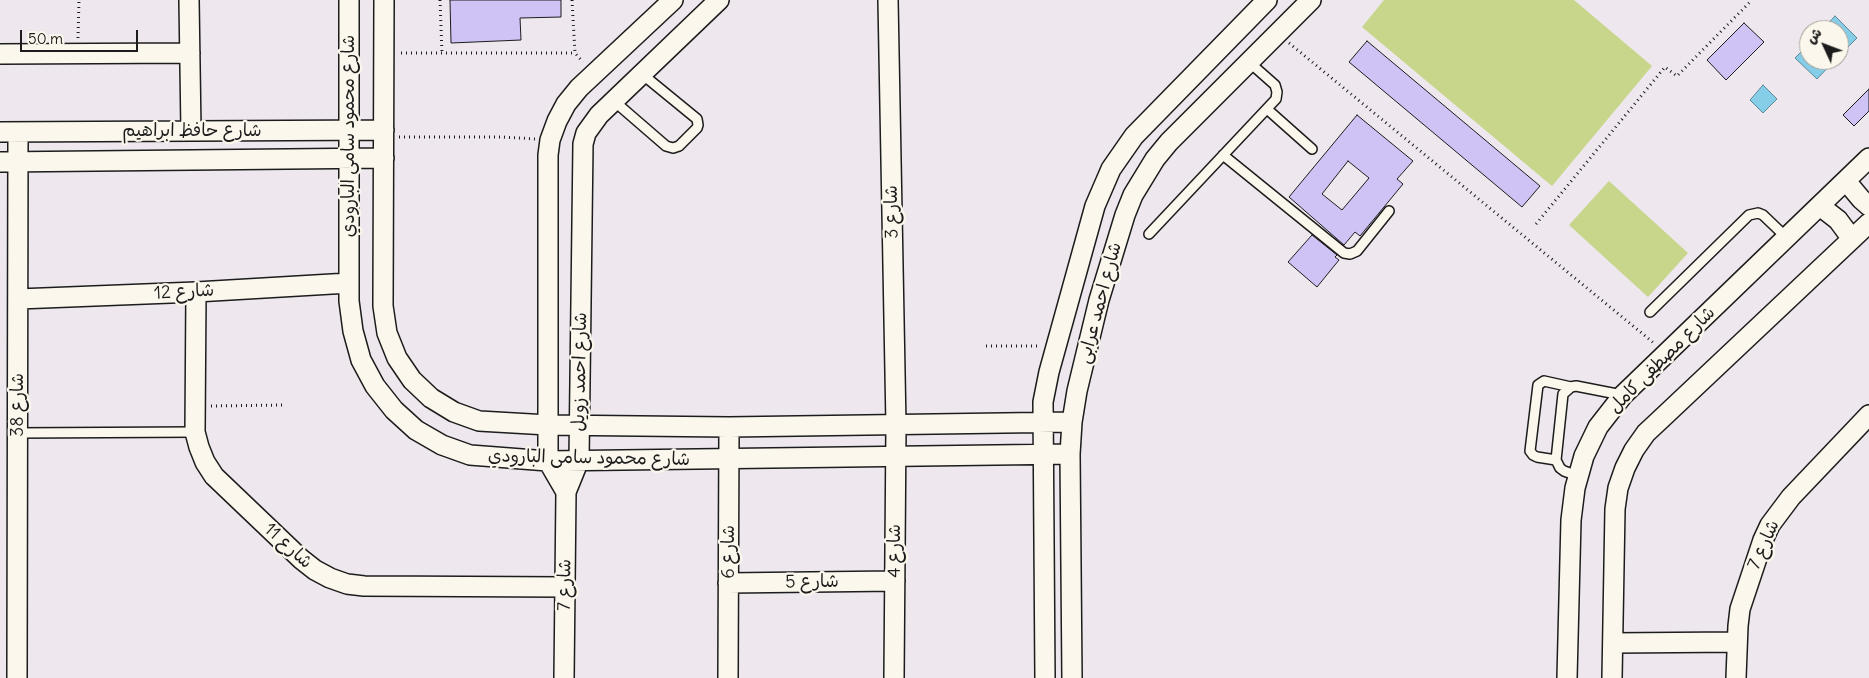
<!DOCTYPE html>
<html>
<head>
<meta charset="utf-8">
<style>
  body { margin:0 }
  #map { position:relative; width:1869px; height:678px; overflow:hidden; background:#eee7ee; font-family:Delius,"Playpen Sans Arabic",sans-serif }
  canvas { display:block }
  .north { position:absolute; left:1799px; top:20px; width:50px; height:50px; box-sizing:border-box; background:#fbf7ec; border:1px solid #a29f99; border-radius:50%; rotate:313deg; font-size:14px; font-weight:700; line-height:20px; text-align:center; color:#1c1c1c }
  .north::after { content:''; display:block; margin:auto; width:18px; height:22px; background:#1c1c1c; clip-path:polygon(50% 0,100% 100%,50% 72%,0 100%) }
  .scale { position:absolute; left:20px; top:30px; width:118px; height:22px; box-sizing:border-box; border:2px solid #1c1c1c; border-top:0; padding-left:6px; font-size:15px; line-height:18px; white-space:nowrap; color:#1c1c1c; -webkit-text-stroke:4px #fbf7ec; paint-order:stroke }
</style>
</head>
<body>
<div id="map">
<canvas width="1869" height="678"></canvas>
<div class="north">ش</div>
<div class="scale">50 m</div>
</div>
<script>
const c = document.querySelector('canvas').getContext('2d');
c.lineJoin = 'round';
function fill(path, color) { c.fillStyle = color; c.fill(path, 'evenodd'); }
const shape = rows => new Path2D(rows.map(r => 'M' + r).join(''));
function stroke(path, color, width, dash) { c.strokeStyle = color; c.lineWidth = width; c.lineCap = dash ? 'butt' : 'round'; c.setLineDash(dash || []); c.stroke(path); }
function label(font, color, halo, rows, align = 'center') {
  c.font = font + ' Delius,"Playpen Sans Arabic",sans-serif'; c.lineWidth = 4.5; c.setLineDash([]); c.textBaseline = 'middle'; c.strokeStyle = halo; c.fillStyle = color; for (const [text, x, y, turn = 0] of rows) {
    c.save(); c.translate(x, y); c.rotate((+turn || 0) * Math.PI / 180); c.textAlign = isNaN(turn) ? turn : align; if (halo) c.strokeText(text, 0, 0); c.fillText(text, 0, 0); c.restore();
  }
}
fill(shape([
  [1384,0,1574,0,1652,66,1552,186,1362,27],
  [1609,181,1688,253,1648,297,1569,225]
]), '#c7d68a');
const water = shape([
  [1835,16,1857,38,1839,56,1839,30,1822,30,1835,16],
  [1809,44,1809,60,1835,60,1817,79,1795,58,1809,44],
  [1763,85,1777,99,1763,113,1750,100,1763,85]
]);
fill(water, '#86cee8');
stroke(water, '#5c8796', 1);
const building = shape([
  [450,0,561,0,561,17,520,18,521,40,451,43,450,0],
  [1744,23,1764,42,1726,80,1707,60,1744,23],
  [1367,41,1540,186,1522,207,1349,62,1367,41],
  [1869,89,1869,111,1854,126,1843,115,1869,89],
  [1357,115,1413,161,1397,179,1403,184,1360,236,1355,232,1344,245,1289,197,1357,115],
  [1348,161,1369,178,1342,210,1322,194,1348,161],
  [1312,235,1337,255,1335,257,1339,260,1317,287,1288,262,1312,235]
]);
fill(building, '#cfc2f4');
stroke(building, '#1c1c1c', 1);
const service = shape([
  [614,101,666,146,673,148,679,146,697,128,698,125,697,119,642,74],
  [1267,109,1312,149],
  [1223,155,1344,253,1350,254,1357,251,1389,211],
  [1149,234,1276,99,1277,92,1275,85,1249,62],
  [1650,312,1749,215,1758,213,1763,215,1787,238],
  [17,433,195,432],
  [1556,460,1537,457,1533,455,1530,451,1538,385,1544,381,1571,387],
  [1578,476,1564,471,1560,468,1556,460,1563,394,1571,387,1576,386,1622,395]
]);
const minor = shape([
  [189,0,191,131],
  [349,0,349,301,353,331,361,360,375,386,394,410,416,430,442,445,470,455,548,461,1070,454],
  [384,0,383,306,387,333,397,358,412,380,431,398,454,412,479,421,548,425,729,427,1072,422],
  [888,0,896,425,894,678],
  [0,54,190,53],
  [0,132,384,130],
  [0,162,384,158],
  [1846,181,1861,199,1869,206],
  [1820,206,1838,220,1852,239],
  [196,292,195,432,199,447,205,462,214,476,301,559,315,570,330,578,347,584,364,586,565,587],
  [18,299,196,292,349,283],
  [566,492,548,461,548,155,550,140,557,121,566,104,579,88,673,0],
  [728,583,895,581],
  [1613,643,1737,642],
  [17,678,18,132],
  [564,678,566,492,579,460,583,144,586,133,599,115,719,0],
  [728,678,729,427],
  [1045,678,1043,402,1049,372,1095,206,1111,169,1134,136,1267,0],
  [1072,678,1070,454,1072,422,1077,391,1099,300,1125,215,1133,195,1155,159,1169,142,1311,0],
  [1567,678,1571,520,1575,488,1584,456,1598,427,1623,395,1869,158],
  [1612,678,1615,509,1618,488,1625,468,1634,450,1646,433,1661,419,1869,223],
  [1736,678,1738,626,1740,609,1763,540,1770,525,1791,497,1869,415]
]);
stroke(service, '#1c1c1c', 12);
stroke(minor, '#1c1c1c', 22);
stroke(shape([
  [440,0,442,53],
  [572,0,575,53,583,62],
  [78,38,79,0],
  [1289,43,1655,344],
  [401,53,575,53],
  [399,137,502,137,536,139],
  [1536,224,1665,67,1677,76,1752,0],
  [986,346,1040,346],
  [211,406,282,405]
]), '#1c1c1c', 3, [1, 4]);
stroke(service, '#fbf7ec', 9);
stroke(minor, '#fbf7ec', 19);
label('18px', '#1c1c1c', '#fbf7ec', [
  ["شارع حافظ ابراهيم",192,131],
  ["شارع محمود سامى البارودي",349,136,-90],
  ["شارع 3",892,212,-91],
  ["شارع 12",184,292,-3],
  ["شارع احمد عرابى",1100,303,-75],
  ["شارع مصطفى كامل",1662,360,-45],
  ["شارع احمد زويل",580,372,-89],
  ["شارع 38",18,405,-90],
  ["شارع محمود سامى البارودي",589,458,1],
  ["شارع 7",1764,545,-66],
  ["شارع 11",288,546,42],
  ["شارع 4",895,551,-90],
  ["شارع 6",729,552,-90],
  ["شارع 5",812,582,-1],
  ["شارع 7",565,585,-89]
]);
</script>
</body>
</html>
